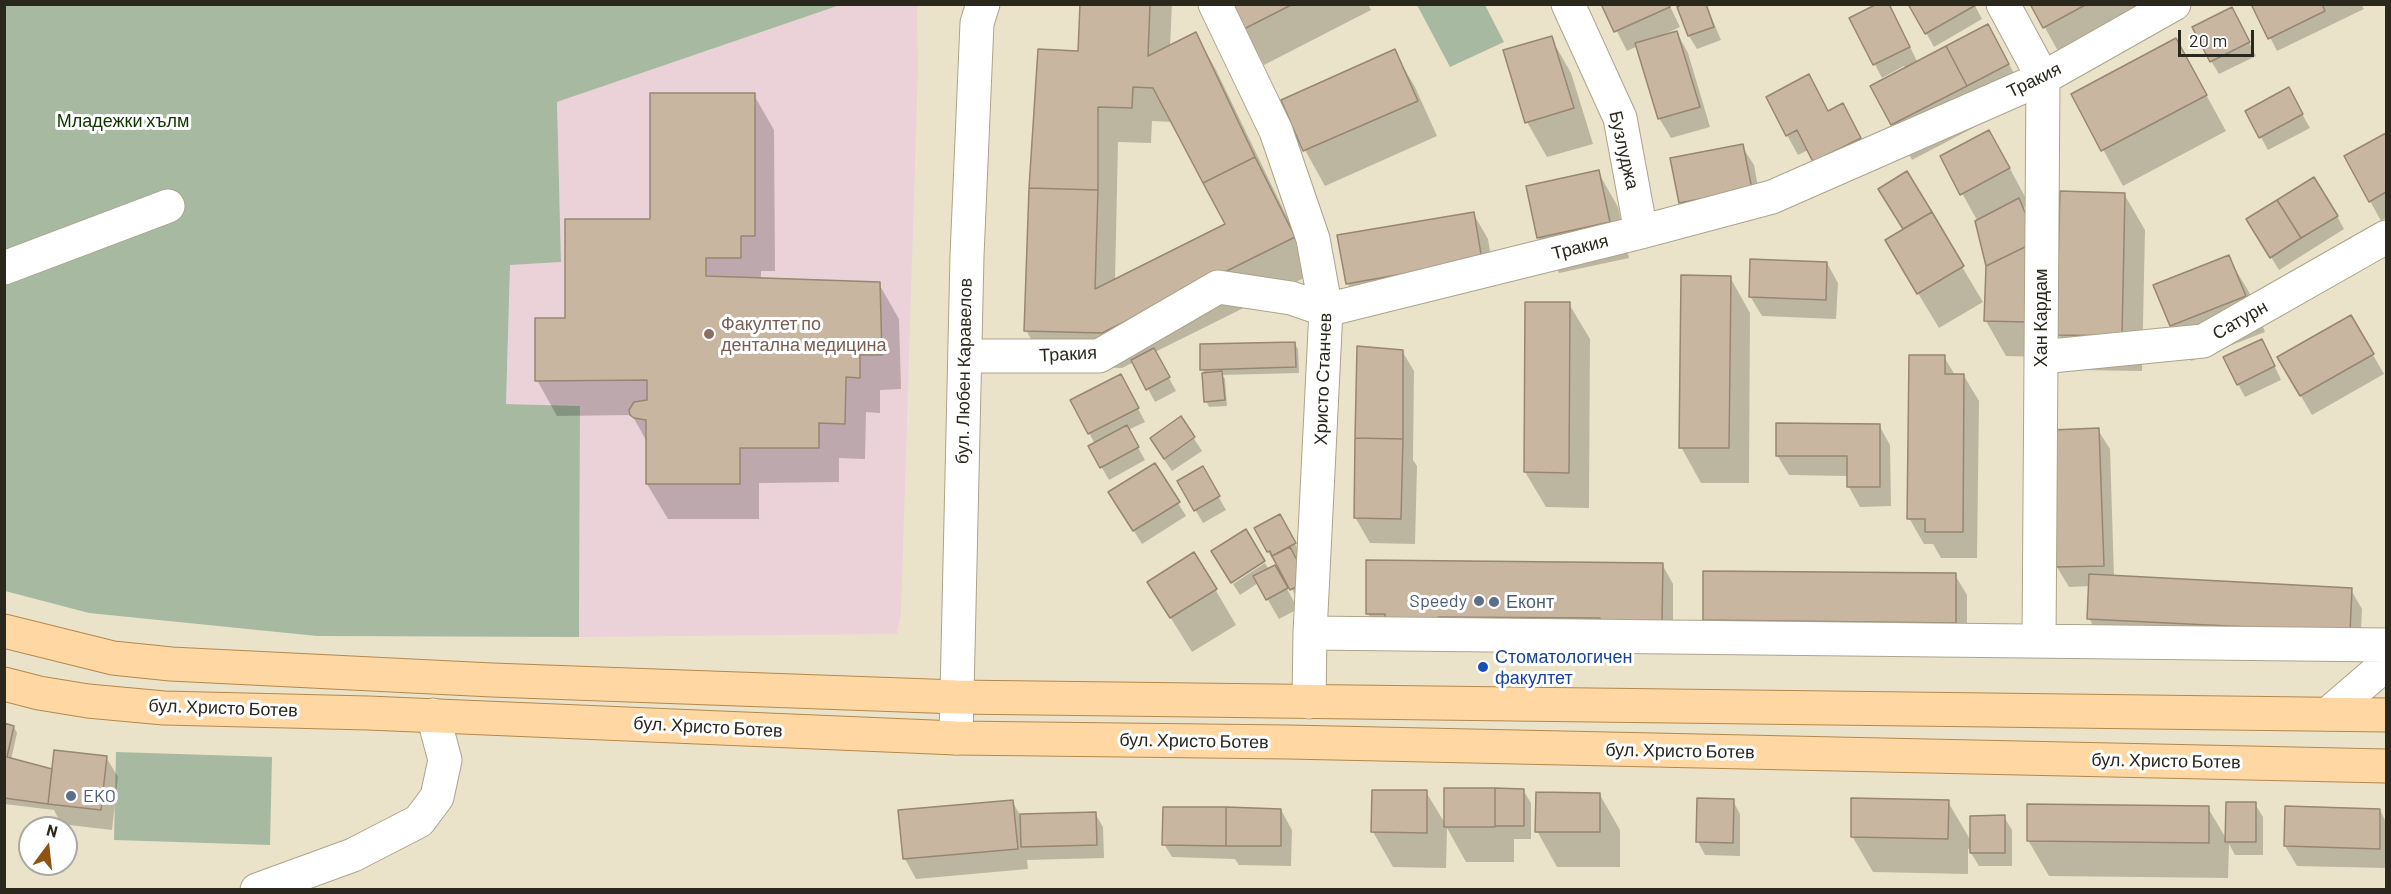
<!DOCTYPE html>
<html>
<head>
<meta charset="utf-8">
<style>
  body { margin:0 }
  #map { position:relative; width:2391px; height:894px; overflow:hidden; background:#ebe3c9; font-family:Barlow,sans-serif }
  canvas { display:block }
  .frame { position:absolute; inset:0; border:6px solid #2a271d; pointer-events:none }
  .north { position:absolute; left:18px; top:816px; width:60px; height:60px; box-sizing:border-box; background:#fff; border:2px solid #aaa9a5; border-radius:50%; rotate:15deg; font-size:16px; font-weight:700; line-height:24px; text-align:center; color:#2a271d }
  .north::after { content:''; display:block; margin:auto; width:21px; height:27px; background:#8f5213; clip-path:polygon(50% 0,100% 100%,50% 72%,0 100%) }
  .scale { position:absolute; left:2178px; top:30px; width:76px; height:27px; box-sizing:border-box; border:3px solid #2a271d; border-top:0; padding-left:8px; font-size:18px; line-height:21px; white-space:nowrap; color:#2a271d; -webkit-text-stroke:4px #fff; paint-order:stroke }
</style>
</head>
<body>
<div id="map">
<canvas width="2391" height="894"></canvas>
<div class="frame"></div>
<div class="north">N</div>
<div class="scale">20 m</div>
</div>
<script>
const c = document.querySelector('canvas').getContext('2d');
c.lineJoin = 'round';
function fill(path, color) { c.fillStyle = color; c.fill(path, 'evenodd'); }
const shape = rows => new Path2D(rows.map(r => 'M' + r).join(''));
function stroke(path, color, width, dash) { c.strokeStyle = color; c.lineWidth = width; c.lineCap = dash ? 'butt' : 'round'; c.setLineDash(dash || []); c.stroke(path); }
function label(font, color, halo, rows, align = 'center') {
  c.font = font + ' Barlow,sans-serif'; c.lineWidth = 6; c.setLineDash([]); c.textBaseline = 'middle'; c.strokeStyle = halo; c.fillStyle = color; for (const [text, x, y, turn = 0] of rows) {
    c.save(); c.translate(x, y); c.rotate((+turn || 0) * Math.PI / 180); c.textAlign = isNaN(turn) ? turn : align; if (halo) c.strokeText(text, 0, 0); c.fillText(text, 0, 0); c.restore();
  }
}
fill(shape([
  [840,5,917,5,918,69,901,614,897,634,579,637,580,406,506,404,510,264,561,261,557,102]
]), '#ebd2d9');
fill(shape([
  [4,5,840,5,557,102,561,262,510,265,506,404,580,406,579,637,317,636,89,613,5,591],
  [1417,5,1485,5,1504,42,1450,67],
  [116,752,272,757,270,845,114,840]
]), '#a7baa1');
fill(shape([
  [1081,4,1172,4,1170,47,1196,34,1216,70,1314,273,1155,352,1176,391,1155,402,1134,362,1122,368,1046,366,1026,330,1079,53],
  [1152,121,1173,122,1227,225,1115,281,1118,142,1151,143],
  [1231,4,1368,4,1371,10,1264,65],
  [1603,4,1669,4,1680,27,1663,35,1664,37,1677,33,1688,53,1710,127,1671,138,1659,118,1638,46,1627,51],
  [1688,4,1706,4,1721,40,1697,49,1689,36,1679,8],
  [1910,4,1974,4,1982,19,1934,47],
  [2032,4,2173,4,2064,62],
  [2253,4,2361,4,2364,9,2277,51],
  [1894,15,1918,63,1988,26,2028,99,1912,160,1872,87,1906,69,1904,66,1882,78,1851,19],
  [2239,22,2256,56,2219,74,2211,61],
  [1551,38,1571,73,1593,144,1547,157,1527,122],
  [2176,40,2226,131,2123,186,2073,94],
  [1394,51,1415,87,1437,136,1325,186,1305,150,1283,101],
  [2288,89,2310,128,2268,150,2247,112],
  [754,95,774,130,775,271,761,271,761,279,879,284,899,319,901,389,880,390,880,413,866,412,865,459,839,458,839,482,759,483,759,519,668,519,647,484,647,442,632,415,557,416,537,380,567,320,651,221],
  [1843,105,1871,158,1826,181,1808,150,1798,155,1787,135],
  [2386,135,2386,218,2381,221,2346,157],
  [1742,146,1754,165,1762,208,1691,222,1680,203],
  [1942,157,2009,167,2029,204,2023,208,2039,235,2045,357,2006,356,1986,321,1988,266,1978,222],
  [1598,172,1618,207,1629,258,1559,273,1539,238,1528,187],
  [1906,173,1983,302,1939,328,1907,275,1904,230,1880,189],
  [2124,194,2145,230,2142,371,2078,370,2058,334],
  [1473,213,1488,239,1496,286,1362,309,1348,284],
  [2337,216,2344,229,2279,270,2256,233],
  [2228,257,2249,292,2265,332,2191,361,2171,326,2155,286],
  [1827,263,1838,283,1836,319,1762,316,1750,296],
  [1730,277,1750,313,1749,483,1701,483,1681,447],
  [1569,304,1590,339,1589,508,1546,507,1525,472],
  [2351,317,2384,374,2312,415,2279,358],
  [1294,343,1298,349,1299,373,1222,375,1225,379,1227,406,1209,407,1206,401,1205,374,1202,369],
  [1402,351,1414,371,1413,460,1417,466,1415,544,1370,543,1355,517],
  [2269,354,2281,380,2245,397,2238,384],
  [1944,357,1955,375,1964,376,1979,401,1977,558,1941,558,1933,544,1924,544,1909,518],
  [1128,389,1145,422,1128,430,1145,460,1109,480,1090,447,1095,444,1072,401],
  [1181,419,1202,451,1172,471,1159,452],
  [1879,425,1890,445,1891,506,1860,507,1849,487,1849,476,1789,475,1777,455],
  [2098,430,2110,449,2114,577,2351,590,2362,609,2360,651,2100,638,2089,618,2090,586,2069,587,2057,567],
  [1202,468,1226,510,1203,523,1179,482],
  [1178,503,1186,516,1142,544,1118,505],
  [1287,529,1302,557,1296,560,1303,609,1278,564,1276,565,1268,552],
  [1265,563,1269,570,1275,567,1298,609,1279,619,1258,583,1240,595,1233,584],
  [1662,564,1673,584,1673,641,1379,634,1368,614],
  [1955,575,1967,595,1967,642,1716,640,1705,620],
  [1149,583,1215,589,1236,625,1192,652],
  [4,725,14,727,17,733,11,760,53,770,106,757,118,777,112,830,61,824,54,810,4,804],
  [1523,790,1531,803,1531,839,1514,839,1514,862,1466,862,1447,828,1446,868,1393,867,1373,832,1426,792,1446,825],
  [1600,795,1620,830,1620,867,1557,867,1537,831],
  [1699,800,1733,801,1740,814,1740,856,1705,855,1698,842],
  [1012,801,1020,815,1095,813,1103,827,1104,858,1027,860,1028,869,916,879,905,859,900,811],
  [1948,802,1971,841,2004,817,2012,830,2012,866,1979,866,1968,848,1968,874,1873,872,1852,836],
  [2255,804,2263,817,2263,855,2235,855,2229,844,2228,878,2049,876,2028,840,2208,808,2227,840],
  [2286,808,2380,810,2386,822,2386,868,2297,866,2285,846],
  [1281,810,1292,830,1291,866,1239,865,1235,859,1172,857,1164,844]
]), '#0003');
const building = shape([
  [1080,4,1150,4,1148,56,1196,32,1255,157,1203,183,1153,88,1133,87,1132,108,1098,107,1098,190,1029,188,1038,49,1078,51,1080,4],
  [1229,4,1293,4,1242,30,1229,4],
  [1601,4,1668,4,1670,7,1614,32,1601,4],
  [1683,4,1706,4,1714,27,1688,36,1677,7,1683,4],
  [1877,4,1889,4,1910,47,1873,65,1849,18,1877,4],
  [1908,4,1976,4,1976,5,1925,34,1908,4],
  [2030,4,2087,4,2043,28,2030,4],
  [2251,4,2322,4,2325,11,2268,39,2251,4],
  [2232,7,2250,42,2210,62,2192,27,2232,7],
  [1988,24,2009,64,1967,86,1946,46,1988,24],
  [1677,31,1700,107,1658,119,1635,43,1677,31],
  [1552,36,1574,108,1525,123,1503,50,1552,36],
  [2176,38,2207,95,2101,151,2071,94,2176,38],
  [1946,46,1967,86,1891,125,1870,86,1946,46],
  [1395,49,1418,101,1303,151,1281,100,1395,49],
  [1809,74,1828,111,1843,103,1861,138,1813,162,1797,130,1786,136,1766,97,1809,74],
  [2289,87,2303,114,2259,138,2245,111,2289,87],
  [650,93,755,93,755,236,741,236,741,258,706,258,706,276,880,282,882,355,860,355,860,378,846,377,845,424,819,423,819,448,740,448,740,484,646,484,646,420,634,418,630,415,629,410,634,402,647,400,647,380,535,381,535,318,565,318,565,219,650,219,650,93],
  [1989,130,2010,168,1960,195,1940,156,1989,130],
  [2386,133,2386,192,2369,202,2344,156,2386,133],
  [1743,144,1752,189,1679,203,1670,158,1743,144],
  [1255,157,1295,237,1102,333,1024,331,1029,188,1098,190,1095,289,1225,224,1203,183,1255,157],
  [1599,170,1610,222,1537,238,1526,186,1599,170],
  [1907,171,1932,212,1903,229,1878,189,1907,171],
  [2314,177,2338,216,2301,238,2277,200,2314,177],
  [2060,191,2125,193,2122,336,2056,335,2060,191],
  [2019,198,2029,222,2027,246,1986,266,1975,221,2019,198],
  [2277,200,2301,238,2270,258,2246,219,2277,200],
  [1474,212,1482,260,1346,284,1337,235,1474,212],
  [1932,212,1964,266,1917,294,1885,240,1932,212],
  [2027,246,2026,322,1984,321,1986,266,2027,246],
  [2229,255,2246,296,2170,326,2153,285,2229,255],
  [1750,259,1827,262,1826,300,1749,297,1750,259],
  [1681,275,1731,276,1729,448,1679,448,1681,275],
  [1525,302,1570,302,1569,473,1524,472,1525,302],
  [2351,315,2374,354,2300,396,2277,357,2351,315],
  [2262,339,2275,366,2237,385,2223,357,2262,339],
  [1295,342,1296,367,1200,370,1200,344,1295,342],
  [1357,346,1403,350,1403,439,1355,438,1357,346],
  [1154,348,1170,377,1146,390,1131,360,1154,348],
  [1909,355,1945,355,1945,374,1964,374,1963,532,1925,532,1925,519,1907,519,1909,355],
  [1222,371,1225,400,1204,402,1202,373,1222,371],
  [1121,374,1139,408,1088,434,1070,400,1121,374],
  [1181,416,1195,437,1164,459,1150,438,1181,416],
  [1776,423,1880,424,1880,487,1847,487,1847,456,1776,456,1776,423],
  [1127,425,1139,447,1100,468,1088,446,1127,425],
  [2099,428,2104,566,2056,567,2051,430,2099,428],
  [1355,438,1403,439,1401,519,1354,518,1355,438],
  [1155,463,1180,502,1133,531,1108,492,1155,463],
  [1203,466,1220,496,1194,511,1177,481,1203,466],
  [1280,514,1296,543,1272,556,1270,551,1267,552,1254,528,1280,514],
  [1246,529,1265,561,1231,583,1211,551,1246,529],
  [1290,547,1308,581,1290,590,1272,556,1290,547],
  [1194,552,1217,589,1170,618,1147,582,1194,552],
  [1366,560,1663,563,1662,621,1599,629,1600,618,1438,617,1438,624,1385,624,1385,614,1366,614,1366,560],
  [1275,565,1288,588,1266,600,1253,576,1275,565],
  [1703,571,1956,573,1956,623,1703,620,1703,571],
  [2089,574,2352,588,2350,632,2087,619,2089,574],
  [4,723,14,726,7,757,52,769,48,804,4,798,4,723],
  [54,750,107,756,101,810,48,804,54,750],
  [1444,788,1495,788,1495,827,1444,827,1444,788],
  [1495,788,1524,789,1524,826,1495,826,1495,788],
  [1372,790,1427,790,1427,833,1371,832,1372,790],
  [1536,792,1600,793,1600,832,1535,832,1536,792],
  [1697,798,1734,799,1733,843,1696,842,1697,798],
  [1851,798,1949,800,1948,839,1851,837,1851,798],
  [1013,800,1018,849,903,859,898,810,1013,800],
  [2226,802,2256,802,2256,842,2225,842,2226,802],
  [2027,804,2209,806,2209,843,2027,841,2027,804],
  [2285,806,2380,809,2380,849,2284,846,2285,806],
  [1163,807,1226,807,1226,846,1162,845,1163,807],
  [1226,807,1281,809,1281,846,1226,846,1226,807],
  [1096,812,1097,845,1021,847,1020,814,1096,812],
  [2005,815,2005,853,1970,853,1970,816,2005,815]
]);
fill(building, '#c8b6a1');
stroke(building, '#978672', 1.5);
const minor = shape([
  [1215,4,1276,131,1313,239,1326,310,1310,633,1309,702],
  [1568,4,1620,118,1641,232],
  [2003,4,2043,78,2039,641],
  [4,268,168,206],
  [965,356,1099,356,1218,287,1291,298,1326,310,1641,232,1772,197,2043,78,2174,4],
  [2041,357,2203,341,2386,237],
  [1310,633,2386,645],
  [2328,714,2386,664],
  [956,738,967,256,977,23,983,4],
  [257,890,353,855,419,821,437,797,445,760,433,715]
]);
const major = shape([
  [4,631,113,658,171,664,492,680,957,697,2386,715],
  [4,684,39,693,88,701,164,708,368,713,956,738,1288,742,2386,766]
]);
stroke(minor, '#aba48b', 35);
stroke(major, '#b3884c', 35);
stroke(minor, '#fff', 33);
stroke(major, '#fed7a3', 33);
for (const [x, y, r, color] of [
  [709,334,6,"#8d6e63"],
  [1479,601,6,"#5c6f8a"],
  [1494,602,6,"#5c6f8a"],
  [1483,667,6,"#1a4fb4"],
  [71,796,6,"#5c6f8a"]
]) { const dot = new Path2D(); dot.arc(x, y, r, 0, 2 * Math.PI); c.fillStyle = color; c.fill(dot); stroke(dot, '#fff', 2); }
label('18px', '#2a271d', '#fff', [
  ["Тракия",2034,80,-26],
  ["Бузлуджа",1624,150,77],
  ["Тракия",1580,247,-14],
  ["Хан Кардам",2041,318,-90],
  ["Сатурн",2240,320,-30],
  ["Тракия",1068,354,-3],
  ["бул. Любен Каравелов",964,371,-89],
  ["Христо Станчев",1323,379,-88],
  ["бул. Христо Ботев",223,708,2],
  ["бул. Христо Ботев",708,727,3],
  ["бул. Христо Ботев",1194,741,1],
  ["бул. Христо Ботев",1680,751,1],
  ["бул. Христо Ботев",2166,761,1]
]);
label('18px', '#103400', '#fff', [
  ["Младежки хълм",123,121]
]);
label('18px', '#785e54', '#fff', [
  ["Факултет по",721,324],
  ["дентална медицина",721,345]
], 'left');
label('18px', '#4e5e75', '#fff', [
  ["Speedy",1467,601,"right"],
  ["Еконт",1506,602],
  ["EKO",83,796]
], 'left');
label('18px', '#164399', '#fff', [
  ["Стоматологичен",1495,657],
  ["факултет",1495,678]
], 'left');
</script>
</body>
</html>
